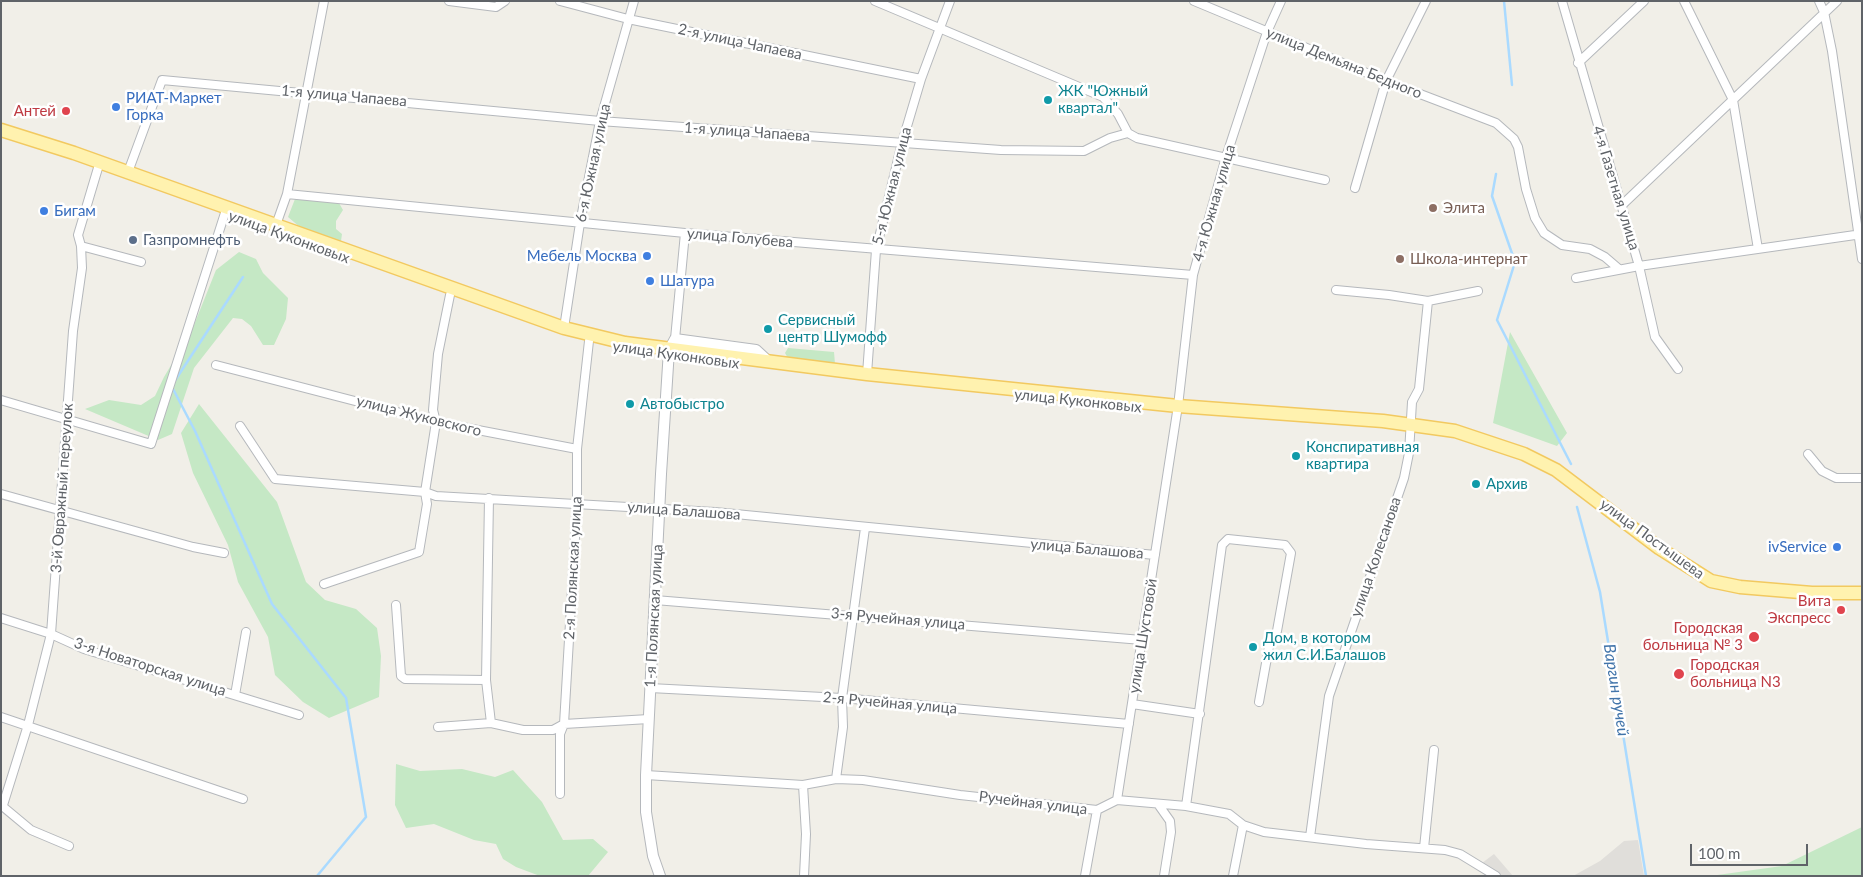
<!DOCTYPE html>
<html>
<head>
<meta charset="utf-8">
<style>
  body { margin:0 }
  #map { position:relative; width:1863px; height:877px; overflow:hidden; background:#f1efe8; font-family:Lato,sans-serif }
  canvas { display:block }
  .frame { position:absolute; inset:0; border:2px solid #5f6368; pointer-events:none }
  .scale { position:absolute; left:1690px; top:844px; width:118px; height:22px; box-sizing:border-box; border:2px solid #5f6368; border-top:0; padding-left:6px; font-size:15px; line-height:18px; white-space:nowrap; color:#5f6368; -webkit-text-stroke:4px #fff; paint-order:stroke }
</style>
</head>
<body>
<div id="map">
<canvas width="1863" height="877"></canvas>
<div class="frame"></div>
<div class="scale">100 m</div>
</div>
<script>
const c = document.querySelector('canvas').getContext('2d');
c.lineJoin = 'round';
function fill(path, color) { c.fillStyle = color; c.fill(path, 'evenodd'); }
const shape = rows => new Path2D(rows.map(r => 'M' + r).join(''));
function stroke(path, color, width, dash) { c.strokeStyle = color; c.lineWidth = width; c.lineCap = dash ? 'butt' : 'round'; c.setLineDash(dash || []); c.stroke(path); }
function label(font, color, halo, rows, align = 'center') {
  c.font = font + ' Lato,sans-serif'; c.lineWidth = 5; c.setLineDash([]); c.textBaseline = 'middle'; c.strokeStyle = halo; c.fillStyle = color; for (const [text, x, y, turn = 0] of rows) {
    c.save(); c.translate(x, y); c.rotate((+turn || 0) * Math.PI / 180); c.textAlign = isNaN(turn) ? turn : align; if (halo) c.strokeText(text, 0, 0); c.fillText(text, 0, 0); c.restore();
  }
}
fill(shape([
  [1638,840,1644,876,1573,876,1600,861,1624,841],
  [1494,854,1513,876,1489,876,1482,863]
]), '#e0deda');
fill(shape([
  [295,199,339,203,343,210,336,221,336,229,342,234,341,241,336,242,301,228,288,217],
  [239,252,256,259,263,273,288,298,286,319,274,345,263,345,251,326,242,319,233,318,194,368,172,434,158,440,85,409,109,400,141,405,155,396,164,377,192,330,216,270],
  [1510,332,1567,433,1557,446,1493,423],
  [788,348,834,352,835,364,789,360,785,353],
  [199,404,277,502,306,582,325,600,356,609,377,628,381,656,379,697,329,718,303,702,275,675,268,637,238,582,228,545,193,473,181,433],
  [396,764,420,771,462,769,495,777,513,770,542,802,563,840,593,839,608,852,588,876,540,876,516,867,503,859,496,844,474,840,434,824,406,828,395,805],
  [1862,827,1862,876,1710,876,1782,866]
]), '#c5e8c5');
stroke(shape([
  [1504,1,1512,85],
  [1496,174,1492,196,1515,262,1497,320,1571,464],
  [174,382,243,277],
  [172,387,195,431,272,604,346,698,366,817,317,876],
  [1577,507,1600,592,1646,876]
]), '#aadaff', 2.5);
const minor = shape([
  [449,1,496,7,505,1],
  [560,1,628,19,921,79],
  [875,1,1103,97,1118,114,1128,133],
  [1194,1,1386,81,1496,123,1514,139,1518,147,1526,189,1535,218,1544,233,1562,245,1590,249,1605,257,1619,269],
  [1562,1,1639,266,1655,337,1678,369],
  [1684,1,1733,100,1758,249],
  [1819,1,1824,12,1832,51,1862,259],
  [1578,63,1644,1],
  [128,172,162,80,600,121,1001,150,1084,151,1110,138,1128,133,1137,138,1325,180],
  [1355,188,1386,81,1426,1],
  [287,194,685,233,1193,275],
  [1622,205,1837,1],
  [276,225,287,194,324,1],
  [81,246,141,262],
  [1576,278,1639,266,1862,234],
  [1336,290,1389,295,1428,301,1478,291],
  [564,328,580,223,600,121,634,1],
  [675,339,685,233],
  [216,365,436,422,577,449],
  [867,374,876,250,902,143,921,79,950,1],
  [1,400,151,444,225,213],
  [1178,406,1193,275,1226,157,1267,32,1281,1],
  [240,426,275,479,425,492,436,496,715,512,1155,555],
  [1808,454,1822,471,1836,478,1862,478],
  [1,494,193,547,224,553],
  [489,498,486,680,491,723],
  [324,584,419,552,427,504,425,492,436,422,433,410,438,354,450,295],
  [655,600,1142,640],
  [396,605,401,676,405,679,486,680],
  [1,618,51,634,84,649,299,715],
  [650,688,842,698,1129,724],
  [235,695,246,632],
  [1132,704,1200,714],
  [1,717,243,799],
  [438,727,491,723,523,730,553,730,564,724,649,719],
  [646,775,803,785,836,779,863,780,960,795,1097,810,1117,800,1186,806,1229,814,1243,825,1264,832,1366,844,1445,850,1460,854,1496,876],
  [836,779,843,727,842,698,865,528],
  [803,785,806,834,804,876],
  [560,794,560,734,564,724,577,504,577,449,589,341],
  [1117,800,1177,412],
  [1158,804,1170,821,1171,832,1164,876],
  [1,805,31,830,69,846],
  [3,805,28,725,51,634,73,331,82,268,81,246,78,235,98,168],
  [1186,806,1222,545,1228,539,1285,545,1291,553,1277,631,1270,641,1259,702],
  [1310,837,1329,696,1404,478,1409,453,1412,402,1419,389,1428,301],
  [1424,848,1434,750],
  [1085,876,1097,810],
  [1233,876,1243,825]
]);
const tertiary = shape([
  [660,876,653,856,646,812,646,775,661,474,669,350,675,339,756,350,769,362]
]);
const primary = shape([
  [1,130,74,153,564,328,625,343,867,374,1178,406,1383,421,1455,431,1524,454,1556,470,1659,548,1711,581,1740,587,1812,593,1862,593]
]);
stroke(minor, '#b5b8bc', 10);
stroke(tertiary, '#b5b8bc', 12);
stroke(primary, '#f2c960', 15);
stroke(minor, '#fff', 8);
stroke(tertiary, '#fff', 10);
stroke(primary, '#fff2af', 12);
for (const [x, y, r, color] of [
  [1048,100,5,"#0f9aa8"],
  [116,107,5,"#3f7fe0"],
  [66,111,5,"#e0444e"],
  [1433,208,5,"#8d6e63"],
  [44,211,5,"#3f7fe0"],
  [133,240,5,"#5c6f8a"],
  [647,256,5,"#3f7fe0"],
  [1400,259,5,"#8d6e63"],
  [650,281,5,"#3f7fe0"],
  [768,329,5,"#0f9aa8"],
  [630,404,5,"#0f9aa8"],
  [1296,456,5,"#0f9aa8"],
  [1476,484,5,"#0f9aa8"],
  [1837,547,5,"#3f7fe0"],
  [1841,610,5,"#e0444e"],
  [1754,637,6,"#e0444e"],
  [1253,647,5,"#0f9aa8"],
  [1679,674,6,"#e0444e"]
]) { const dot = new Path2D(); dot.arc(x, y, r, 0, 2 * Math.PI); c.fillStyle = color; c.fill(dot); stroke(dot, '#fff', 2); }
label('15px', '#5f6368', '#fff', [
  ["2-я улица Чапаева",740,42,12],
  ["улица Демьяна Бедного",1344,63,22],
  ["1-я улица Чапаева",344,96,5],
  ["1-я улица Чапаева",747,132,4],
  ["6-я Южная улица",593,163,-78],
  ["5-я Южная улица",892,186,-76],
  ["4-я Газетная улица",1616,188,73],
  ["4-я Южная улица",1214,203,-74],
  ["улица Куконковых",289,237,20],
  ["улица Голубева",740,238,5],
  ["улица Куконковых",676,355,8],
  ["улица Куконковых",1078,401,6],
  ["улица Жуковского",419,416,14],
  ["3-й Овражный переулок",62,488,-86],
  ["улица Балашова",684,511,4],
  ["улица Постышева",1652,539,36],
  ["улица Балашова",1087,549,5],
  ["улица Колесанова",1376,557,-71],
  ["2-я Полянская улица",573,568,-87],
  ["1-я Полянская улица",654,616,-87],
  ["3-я Ручейная улица",898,619,5],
  ["улица Шустовой",1143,636,-81],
  ["3-я Новаторская улица",150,667,18],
  ["2-я Ручейная улица",890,703,5],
  ["Ручейная улица",1033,803,7]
]);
label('15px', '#0d838f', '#fff', [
  ["ЖК \"Южный",1058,91],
  ["квартал\"",1058,108],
  ["Сервисный",778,320],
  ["центр Шумофф",778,337],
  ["Автобыстро",640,404],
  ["Конспиративная",1306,447],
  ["квартира",1306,464],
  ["Архив",1486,484],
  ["Дом, в котором",1263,638],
  ["жил С.И.Балашов",1263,655]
], 'left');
label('15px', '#366cbe', '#fff', [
  ["РИАТ-Маркет",126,98],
  ["Горка",126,115],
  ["Бигам",54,211],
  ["Мебель Москва",637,256,"right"],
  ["Шатура",660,281],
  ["ivService",1827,547,"right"]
], 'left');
label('15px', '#be3a42', '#fff', [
  ["Антей",56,111],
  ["Вита",1831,601],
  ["Экспресс",1831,618],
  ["Городская",1743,628],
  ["больница № 3",1743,645],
  ["Городская",1690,665,"left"],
  ["больница N3",1690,682,"left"]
], 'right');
label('15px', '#785e54', '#fff', [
  ["Элита",1443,208],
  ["Школа-интернат",1410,259]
], 'left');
label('15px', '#4e5e75', '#fff', [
  ["Газпромнефть",143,240]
], 'left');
label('italic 16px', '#4174aa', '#fff', [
  ["Варгин ручей",1616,690,81]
]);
</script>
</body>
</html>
